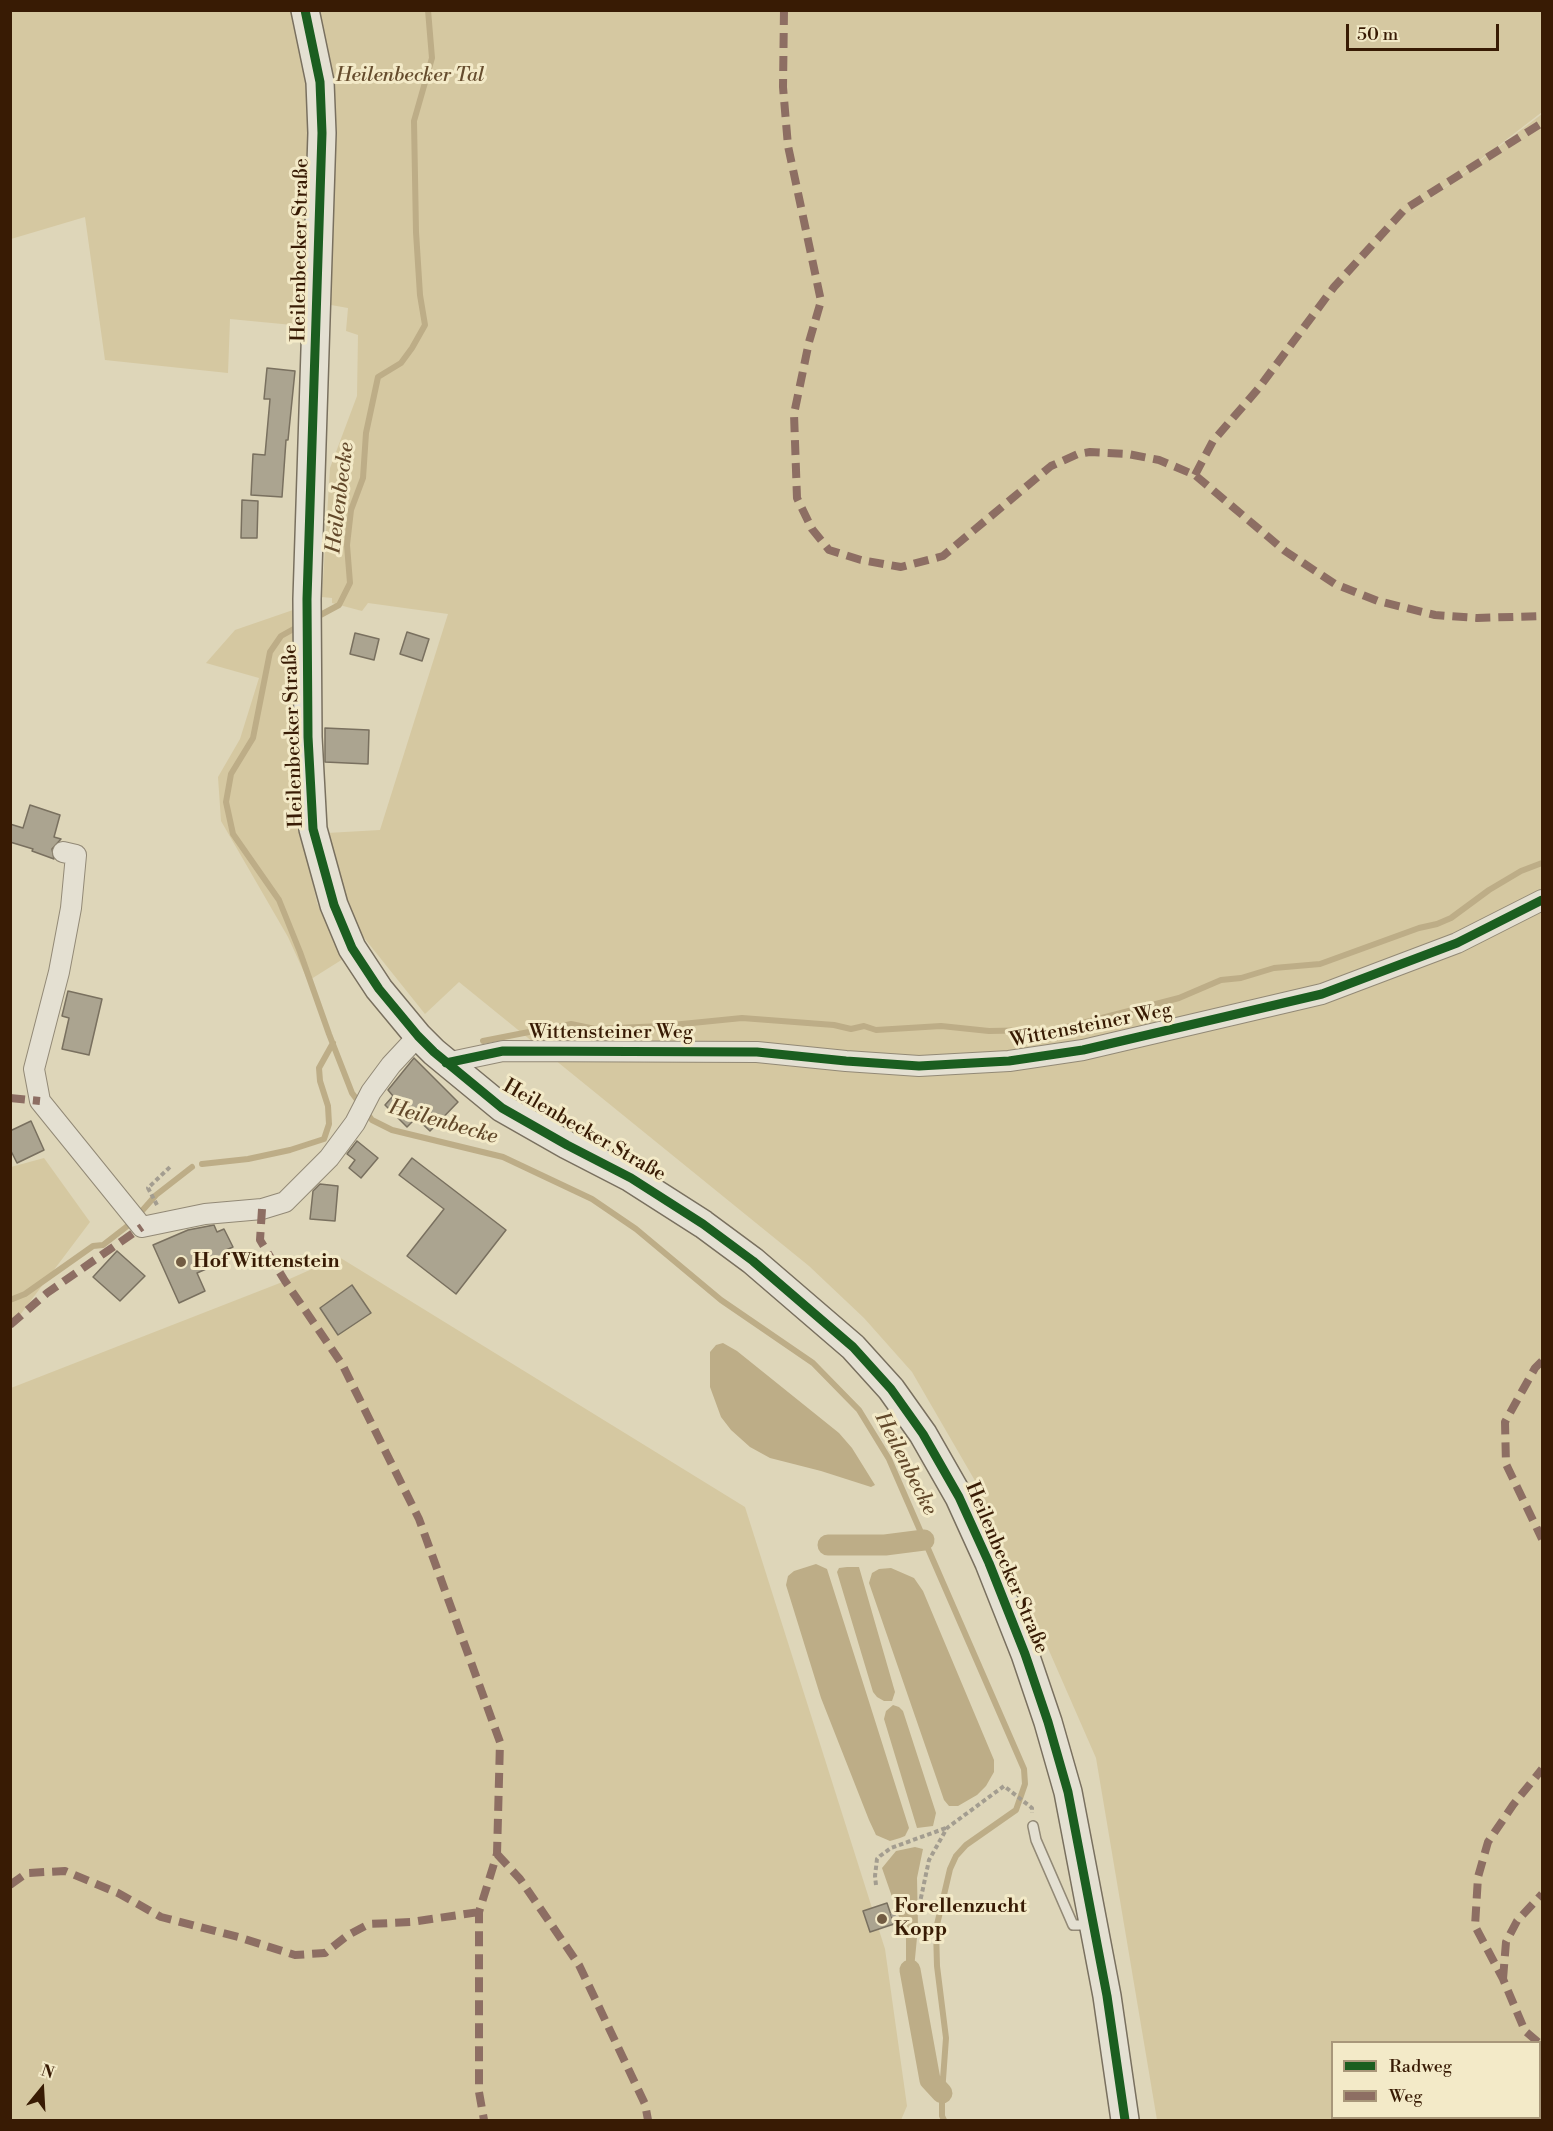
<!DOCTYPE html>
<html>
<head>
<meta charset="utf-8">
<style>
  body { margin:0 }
  #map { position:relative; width:1553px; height:2131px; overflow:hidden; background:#ded6b9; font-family:"Libre Bodoni",serif }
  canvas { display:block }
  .frame { position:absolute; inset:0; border:12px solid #381b04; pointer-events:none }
  .legend { position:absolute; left:1331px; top:2041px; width:210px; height:78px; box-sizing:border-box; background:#f3eac8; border:2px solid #a8977a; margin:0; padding:8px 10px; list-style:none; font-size:18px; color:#381b04 }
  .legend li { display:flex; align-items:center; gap:12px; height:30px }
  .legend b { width:30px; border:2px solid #a8977a }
  .north { position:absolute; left:12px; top:2059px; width:60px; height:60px; -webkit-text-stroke:4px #f3eac8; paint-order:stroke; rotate:18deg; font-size:16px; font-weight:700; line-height:24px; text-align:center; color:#381b04 }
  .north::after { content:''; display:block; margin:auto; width:21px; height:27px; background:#381b04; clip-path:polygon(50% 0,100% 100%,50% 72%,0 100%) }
  .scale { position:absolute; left:1346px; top:24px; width:153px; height:27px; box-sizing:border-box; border:3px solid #381b04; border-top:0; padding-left:8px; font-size:18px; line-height:21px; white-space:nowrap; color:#381b04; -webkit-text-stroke:4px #f3eac8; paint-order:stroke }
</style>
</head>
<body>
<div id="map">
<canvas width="1553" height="2131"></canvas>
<div class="frame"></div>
<ul class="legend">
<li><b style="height:8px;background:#1b5e20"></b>Radweg</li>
<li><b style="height:8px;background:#8d6e63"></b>Weg</li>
</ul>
<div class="north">N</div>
<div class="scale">50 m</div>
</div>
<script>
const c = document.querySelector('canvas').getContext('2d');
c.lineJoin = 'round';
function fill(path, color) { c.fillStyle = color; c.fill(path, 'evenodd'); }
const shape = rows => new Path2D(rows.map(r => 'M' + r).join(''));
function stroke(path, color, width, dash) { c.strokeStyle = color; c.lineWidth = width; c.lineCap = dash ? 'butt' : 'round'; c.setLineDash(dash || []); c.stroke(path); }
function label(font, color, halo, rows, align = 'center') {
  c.font = font + ' "Libre Bodoni",serif'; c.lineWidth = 6; c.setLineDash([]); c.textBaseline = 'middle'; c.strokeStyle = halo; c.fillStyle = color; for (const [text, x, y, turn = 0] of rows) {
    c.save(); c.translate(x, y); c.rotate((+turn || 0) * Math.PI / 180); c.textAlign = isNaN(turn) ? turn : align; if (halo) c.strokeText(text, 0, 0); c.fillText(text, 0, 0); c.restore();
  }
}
fill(shape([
  [11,11,297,11,305,43,313,135,303,326,230,319,228,373,105,360,85,217,11,239],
  [319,11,1542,11,1542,112,1401,221,1542,114,1542,2120,1157,2120,1096,1758,974,1479,912,1372,864,1318,809,1266,459,982,425,1014,357,929,336,882,327,833,380,830,448,614,368,603,362,611,332,603,332,598,322,597,330,468,357,396,358,335,346,331,348,308,331,305,333,120,326,56],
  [1332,2042,1540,2042,1540,2118,1332,2118],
  [293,610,294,759,301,828,317,903,343,959,308,981,288,937,221,821,218,777,240,739,259,678,206,663,235,630],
  [44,1158,90,1222,11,1327,11,1167],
  [339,1257,745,1507,885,1949,907,2106,901,2120,11,2120,11,1388,285,1281]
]), '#d5c8a1');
fill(shape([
  [723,1343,737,1351,839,1433,852,1448,875,1485,871,1487,821,1471,770,1458,750,1447,731,1430,721,1417,710,1387,710,1352,716,1345],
  [816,1564,827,1569,909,1828,905,1836,900,1838,890,1841,876,1835,869,1820,821,1698,786,1585,788,1576,794,1571],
  [847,1567,859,1567,895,1692,892,1701,884,1701,877,1697,873,1692,837,1572,839,1568],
  [891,1568,914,1578,923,1591,994,1760,994,1772,986,1786,977,1795,958,1806,949,1806,944,1800,869,1583,872,1573,879,1569],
  [893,1705,899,1707,903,1711,936,1813,933,1826,917,1828,884,1719,886,1711],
  [915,1847,923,1849,917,1878,918,1927,914,1969,906,1970,906,1937,882,1868,896,1851]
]), '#bdad87');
stroke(shape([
  [313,619,339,605,350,583,347,545,351,510,363,478,366,433,378,377,401,363,412,348,425,325,420,295,416,232,414,121,432,58,428,10],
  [299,626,281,636,270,652,253,738,231,774,226,802,233,834,279,900,300,952,329,1034,352,1093,372,1120,392,1130,503,1157,592,1199,636,1229,721,1300,813,1363,859,1410,889,1459,1024,1769,1025,1784,1016,1810,966,1845,956,1856,950,1869,936,1929,937,1966,946,2038,942,2093,942,2116,944,2120],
  [1067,1027,1179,998,1221,980,1241,978,1274,968,1320,964,1419,928,1437,924,1451,918,1489,890,1521,871,1542,863],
  [550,1029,571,1024,595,1029,662,1026,742,1018,834,1025,851,1029,864,1026,876,1030,941,1026,989,1031,1041,1030],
  [483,1041,529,1032],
  [202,1164,248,1159,290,1150,324,1139,329,1124,328,1106,320,1081,319,1068,333,1043],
  [141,1212,156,1195,192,1167],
  [10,1300,25,1294,93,1246,103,1245,130,1224]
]), '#bdad87', 6);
stroke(shape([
  [828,1545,885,1545,924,1540],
  [910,1970,930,2080,942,2093]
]), '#bdad87', 21);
const building = shape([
  [267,368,295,371,288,440,286,440,282,497,251,495,253,454,265,455,270,399,264,399,267,368],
  [242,500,258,501,257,538,241,538,242,500],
  [407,632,429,639,422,661,400,654,407,632],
  [355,633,379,639,374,660,350,654,355,633],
  [325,728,369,730,368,764,325,762,325,728],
  [30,805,60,815,54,837,61,839,52,849,54,859,32,851,33,849,10,842,10,824,23,828,30,805],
  [68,991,102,999,89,1055,62,1049,69,1018,62,1016,68,991],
  [414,1058,458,1102,430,1131,416,1118,407,1127,385,1105,393,1096,388,1090,414,1058],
  [31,1121,44,1150,17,1163,10,1149,10,1131,31,1121],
  [357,1141,378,1158,361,1178,349,1168,355,1160,347,1154,357,1141],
  [412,1158,506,1230,456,1294,407,1256,444,1209,399,1175,412,1158],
  [320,1184,338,1186,335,1221,310,1219,313,1191,320,1184],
  [214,1225,217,1232,224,1229,233,1247,226,1250,229,1259,197,1273,205,1291,179,1303,153,1245,188,1230,214,1225],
  [117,1251,145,1276,120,1301,93,1277,117,1251],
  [352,1285,371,1313,338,1335,320,1308,352,1285],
  [887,1903,894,1924,870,1932,863,1911,887,1903]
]);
fill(building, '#aba490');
stroke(building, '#79705f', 1.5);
const lane = shape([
  [1033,1826,1036,1840,1073,1925,1091,1925]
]);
const street = shape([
  [63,852,76,855,71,908,59,972,34,1069,40,1101,142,1227,205,1214,262,1209,285,1202,329,1158,355,1123,371,1092,391,1065,418,1036],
  [446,1063,503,1051,757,1052,846,1061,919,1066,1009,1061,1083,1050,1322,994,1457,943,1542,900]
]);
const secondary = shape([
  [305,10,320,82,322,133,307,599,308,737,313,829,334,905,352,948,379,989,418,1036,434,1052,502,1108,567,1145,631,1178,703,1224,753,1261,853,1347,891,1389,923,1434,959,1497,989,1563,1025,1654,1048,1722,1068,1792,1107,1996,1125,2120]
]);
stroke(lane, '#928976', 12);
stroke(street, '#928976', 22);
stroke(secondary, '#79705f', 30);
stroke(shape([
  [157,1205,148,1188,171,1166],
  [876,1885,875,1876,877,1859,880,1856,891,1848,946,1828],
  [891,1915,919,1907,929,1860,947,1828,1004,1786,1032,1808,1032,1813]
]), '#a39d90', 4, [4.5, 3]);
stroke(lane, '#e4e0d2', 9);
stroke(street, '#e4e0d2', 20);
stroke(secondary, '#e4e0d2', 27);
stroke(shape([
  [784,10,783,87,788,146,821,301,809,342,794,414,797,498,812,529,829,550,861,560,901,567,943,556,1051,466,1078,454,1090,452,1128,454,1159,460,1195,475,1285,551,1335,584,1378,601,1435,615,1477,618,1542,616],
  [1195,475,1213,441,1258,389,1334,287,1405,209,1542,123],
  [10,1098,40,1101],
  [262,1209,260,1240,285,1281,342,1364,419,1519,500,1742,497,1854,479,1912,479,2092,484,2120],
  [10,1325,47,1293,142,1227],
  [1542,1361,1535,1368,1505,1422,1506,1464,1542,1539],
  [497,1854,520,1879,579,1965,645,2104,648,2120],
  [10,1885,27,1873,65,1871,118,1893,161,1917,238,1937,295,1955,325,1953,348,1935,369,1924,411,1922,479,1912],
  [1503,1979,1506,1942,1517,1921,1542,1894],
  [1538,2042,1525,2031,1503,1979,1475,1926,1478,1877,1488,1842,1513,1805,1542,1769]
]), '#8d6e63', 8, [15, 8]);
stroke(shape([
  [305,10,320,82,322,133,307,599,308,737,313,829,334,905,352,948,379,989,418,1036,434,1052,502,1108,567,1145,631,1178,703,1224,753,1261,853,1347,891,1389,923,1434,959,1497,989,1563,1025,1654,1048,1722,1068,1792,1107,1996,1125,2120],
  [446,1063,503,1051,757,1052,846,1061,919,1066,1009,1061,1083,1050,1322,994,1457,943,1542,900]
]), '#1b5e20', 9);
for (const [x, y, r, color] of [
  [181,1262,6,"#725c43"],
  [882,1919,6,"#725c43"]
]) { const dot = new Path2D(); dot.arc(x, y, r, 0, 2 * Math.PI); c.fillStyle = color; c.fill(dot); stroke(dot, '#f3eac8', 2); }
label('italic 20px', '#654c2d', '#f3eac8', [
  ["Heilenbecker Tal",410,76]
]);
label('20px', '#381b04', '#f3eac8', [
  ["Heilenbecker Straße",301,250,-89],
  ["Heilenbecker Straße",294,736,-92],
  ["Wittensteiner Weg",1091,1026,-11],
  ["Wittensteiner Weg",611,1033],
  ["Heilenbecker Straße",584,1131,30],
  ["Heilenbecker Straße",1006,1568,67]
]);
label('bold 20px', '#381b04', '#f3eac8', [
  ["Hof Wittenstein",193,1262],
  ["Forellenzucht",894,1907],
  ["Kopp",894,1930]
], 'left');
label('italic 21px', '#62482a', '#f3eac8', [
  ["Heilenbecke",341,498,-83],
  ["Heilenbecke",443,1123,16],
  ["Heilenbecke",905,1464,63]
]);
</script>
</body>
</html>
